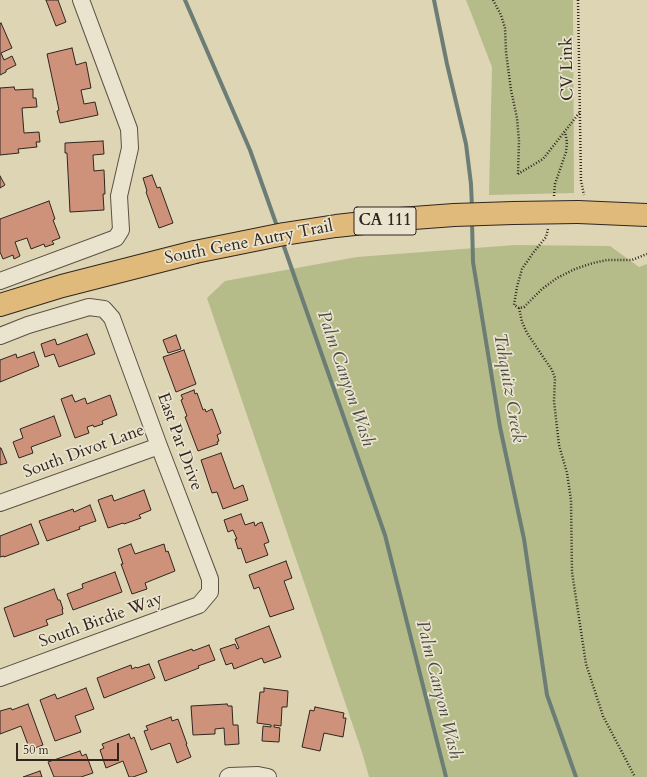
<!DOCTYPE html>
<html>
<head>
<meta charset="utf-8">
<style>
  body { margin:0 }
  #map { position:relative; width:647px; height:777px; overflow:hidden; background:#ded5b4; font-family:Cardo,serif }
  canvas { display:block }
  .scale { position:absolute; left:16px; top:743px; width:103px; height:18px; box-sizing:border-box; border:2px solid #312520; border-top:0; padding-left:5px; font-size:12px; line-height:14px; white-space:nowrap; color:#312520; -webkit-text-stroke:3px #eae4ce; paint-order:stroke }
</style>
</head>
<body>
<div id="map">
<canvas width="647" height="777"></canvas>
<div class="scale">50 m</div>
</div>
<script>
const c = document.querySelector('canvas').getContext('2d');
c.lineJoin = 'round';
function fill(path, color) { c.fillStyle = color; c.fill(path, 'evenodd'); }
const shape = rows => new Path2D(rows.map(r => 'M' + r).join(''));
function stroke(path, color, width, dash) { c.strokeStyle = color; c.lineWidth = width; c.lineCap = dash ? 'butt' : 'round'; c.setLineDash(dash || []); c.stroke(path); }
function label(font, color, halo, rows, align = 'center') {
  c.font = font + ' Cardo,serif'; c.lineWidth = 3.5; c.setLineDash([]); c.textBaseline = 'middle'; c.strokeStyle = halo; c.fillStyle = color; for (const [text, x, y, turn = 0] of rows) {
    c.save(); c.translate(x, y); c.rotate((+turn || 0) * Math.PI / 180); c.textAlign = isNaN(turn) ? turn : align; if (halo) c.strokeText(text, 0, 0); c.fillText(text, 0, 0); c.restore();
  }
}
fill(shape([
  [466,0,573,0,574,193,489,195,492,67],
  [515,245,610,246,639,267,647,264,647,777,369,777,362,752,207,298,225,281,357,257]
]), '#b5bc8a');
stroke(shape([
  [185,0,250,150,278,229],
  [434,0,447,64,466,144,471,184,472,208],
  [472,221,473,262,500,427,524,539,547,695,576,777],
  [282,241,385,535,446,777]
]), '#6c7d76', 4);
const building = shape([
  [46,0,58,0,66,22,56,26,46,0],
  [1,23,12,48,1,53,4,60,12,56,16,65,6,70,6,72,0,75,0,24,1,23],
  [72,48,76,65,86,62,91,88,81,90,84,104,95,102,98,115,60,123,57,111,59,110,47,54,72,48],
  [14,87,15,90,33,89,33,98,36,98,37,107,22,108,24,133,39,132,40,142,36,142,37,147,18,149,19,153,0,155,0,88,14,87],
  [103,141,104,154,93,155,94,171,104,170,105,194,103,194,104,210,70,212,67,153,65,153,65,143,103,141],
  [152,175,157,188,160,187,173,223,159,228,146,192,147,191,143,178,152,175],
  [0,176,5,185,0,188,0,176],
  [49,201,55,219,53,220,60,238,52,241,54,244,45,247,44,244,31,249,27,238,15,242,20,256,14,259,13,255,3,259,0,252,0,219,49,201],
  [87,334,95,354,59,367,54,354,45,357,41,344,55,339,57,345,87,334],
  [176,335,181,349,168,353,163,340,176,335],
  [184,350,196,384,176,392,163,357,184,350],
  [34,352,39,366,0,382,0,360,16,354,17,358,34,352],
  [194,390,195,394,197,393,203,410,205,409,206,412,212,409,221,433,217,435,219,441,217,442,218,444,198,451,185,417,187,416,181,400,183,399,181,395,194,390],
  [72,395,75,402,85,398,87,404,110,395,117,415,102,421,103,424,94,427,93,425,87,427,89,433,75,438,61,399,72,395],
  [54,416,61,436,31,447,33,453,19,458,13,442,23,438,20,429,54,416],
  [0,448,1,448,7,463,0,465,0,448],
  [221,453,234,489,243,485,248,500,223,509,217,492,212,493,201,460,221,453],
  [144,490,151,510,139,515,141,518,124,524,123,523,108,528,98,500,112,495,114,501,144,490],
  [90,505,96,521,79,527,80,529,47,541,39,521,73,509,74,512,90,505],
  [241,514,245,525,254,522,255,526,257,525,257,524,262,522,269,542,264,544,268,555,246,563,241,548,238,549,235,539,237,539,233,530,228,532,224,520,241,514],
  [31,524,39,544,4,557,4,556,0,557,0,536,31,524],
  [131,544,135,554,164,544,166,552,168,551,175,571,145,583,147,589,132,594,121,564,123,564,118,549,131,544],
  [286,561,292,578,284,581,294,609,270,617,259,587,254,589,249,575,286,561],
  [115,572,122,592,73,610,67,594,83,588,82,584,115,572],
  [54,589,58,600,60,600,63,609,62,609,63,614,46,620,48,625,14,637,4,608,54,589],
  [269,626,281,657,264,663,262,658,234,669,232,663,226,665,220,649,235,644,237,649,239,648,235,639,269,626],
  [209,645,215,660,198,666,199,668,165,681,158,661,192,649,193,651,209,645],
  [149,664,155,678,104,698,97,678,131,665,132,669,136,667,137,668,149,664],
  [86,688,94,709,75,716,81,732,55,741,40,700,55,694,57,699,86,688],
  [264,688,288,691,287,707,282,707,281,726,274,725,274,727,280,728,279,742,262,741,263,726,271,727,271,725,257,723,260,692,264,692,264,688],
  [28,704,43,745,30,750,21,726,0,734,0,711,11,708,12,710,28,704],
  [227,704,228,706,232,706,233,725,238,725,239,744,225,745,224,728,215,729,215,734,193,735,191,706,227,704],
  [315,707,344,713,343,718,346,718,343,737,324,733,320,751,302,747,310,710,314,711,315,707],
  [171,717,172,721,178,719,187,744,186,744,191,757,177,763,170,743,151,750,144,731,148,730,146,726,171,717],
  [129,734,131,739,134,737,147,772,133,777,129,777,123,761,106,768,100,750,104,748,102,744,129,734],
  [80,751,82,756,86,754,93,773,81,777,54,777,48,762,80,751],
  [40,771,42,777,23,777,40,771]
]);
fill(building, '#ce9179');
stroke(building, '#312520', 1);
const street = shape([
  [0,281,116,238,121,230,119,196,130,148,129,129,81,0],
  [0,336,28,325,89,307,104,309,112,318,159,446,210,579,210,592,199,605,0,678],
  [0,503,159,446],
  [228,777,230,776,258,775,268,777]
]);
const primary = shape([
  [578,212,647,215],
  [0,305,62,286,105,275,195,252]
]);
stroke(street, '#5c5145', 18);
stroke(primary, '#312520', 24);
stroke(shape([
  [493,0,501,15,505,28,506,52,511,90,517,118,519,141,518,174],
  [578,0,581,181,584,195],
  [518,174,543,159,580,112],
  [554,196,555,184,566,152,567,142,565,132],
  [548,229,546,237,533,253,522,269,517,287,514,305,519,308,524,307,542,289,557,278,575,269,593,263,607,260,632,260,647,254],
  [519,308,522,322,527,333,552,370,555,378,554,401,559,445,567,473,571,500,572,572,586,664,603,716,635,777]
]), '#312520', 2.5, [1, 2]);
stroke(street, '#eae4ce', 16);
stroke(primary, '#dfba7a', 22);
const primaryBridge = shape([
  [195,252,284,234,336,226,400,219,454,215,513,213,578,212]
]);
stroke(primaryBridge, '#312520', 24, []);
stroke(primaryBridge, '#dfba7a', 22);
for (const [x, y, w] of [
  [385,221,62]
]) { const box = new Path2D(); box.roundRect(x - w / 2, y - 14, w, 28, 3); c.fillStyle = '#eae4ce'; c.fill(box); stroke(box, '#312520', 1); }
label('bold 16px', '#312520', null, [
  ["CA 111",385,221]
]);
label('17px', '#312520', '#eae4ce', [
  ["CV Link",568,69,-91],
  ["South Gene Autry Trail",249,243,-11],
  ["East Par Drive",179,442,70],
  ["South Divot Lane",84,452,-20],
  ["South Birdie Way",101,621,-20]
]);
label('italic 18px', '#4a4a44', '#eae4ce', [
  ["Palm Canyon Wash",345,379,71],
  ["Tahquitz Creek",508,388,80],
  ["Palm Canyon Wash",438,690,76]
]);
</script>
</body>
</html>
